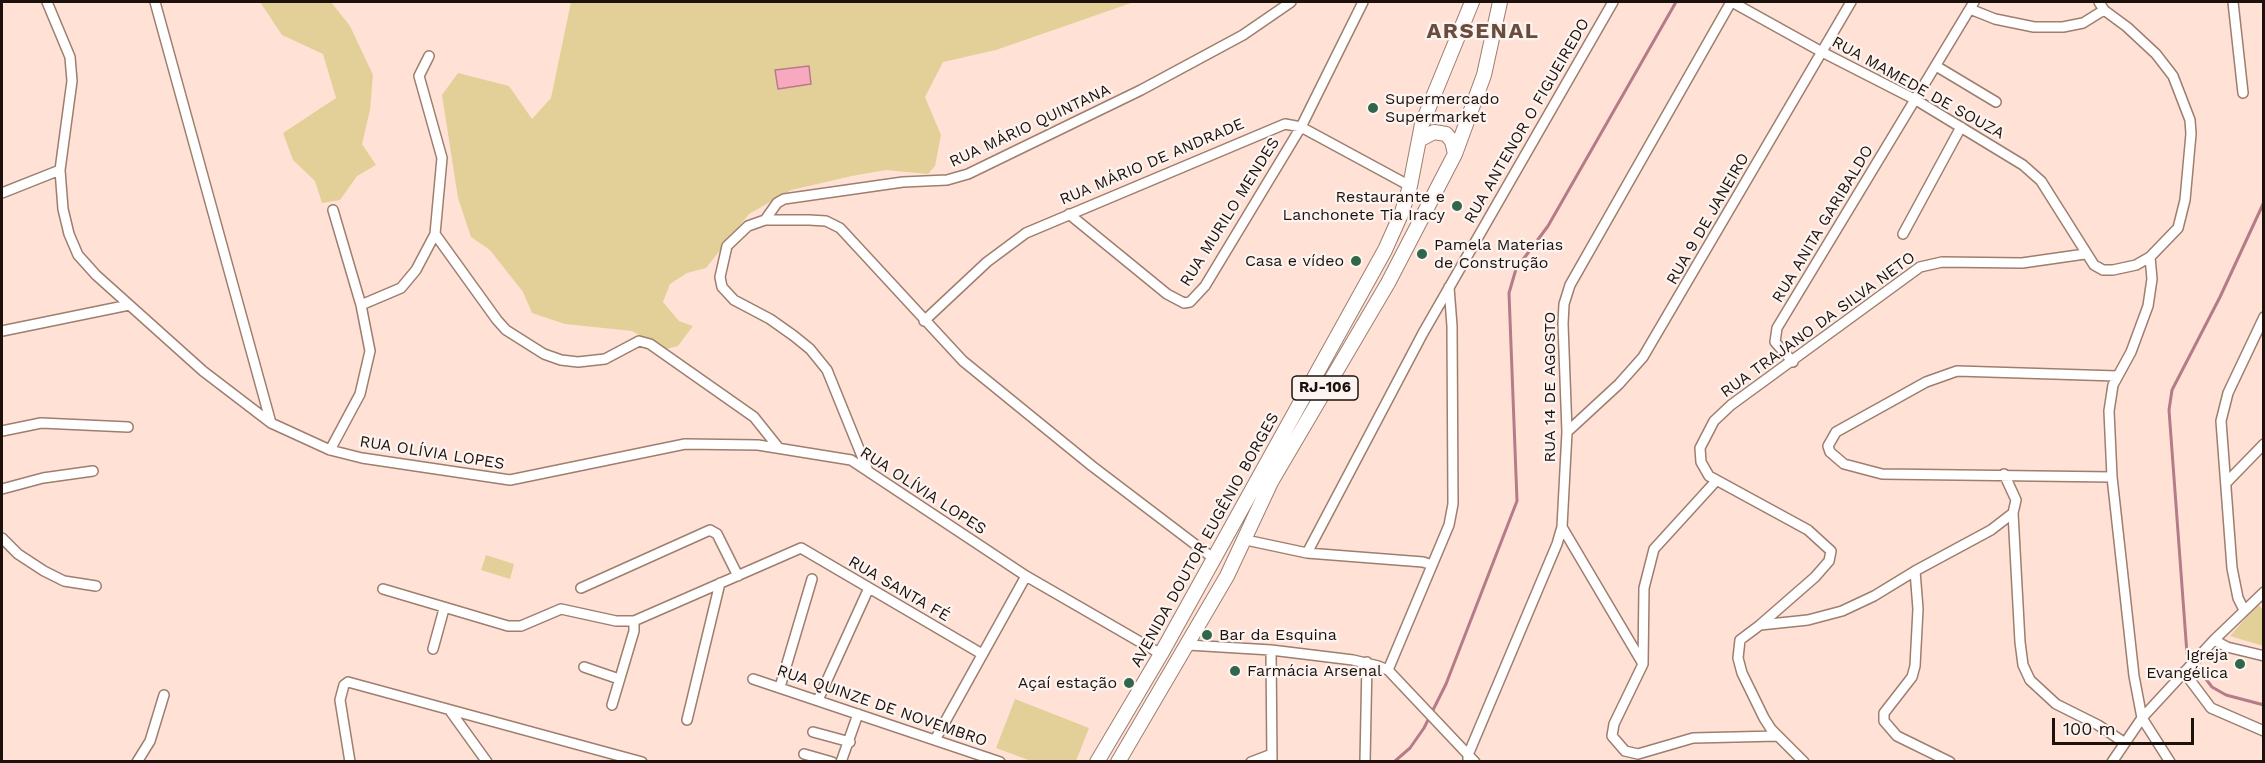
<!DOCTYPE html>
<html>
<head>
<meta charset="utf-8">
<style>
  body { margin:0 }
  #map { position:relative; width:2265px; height:763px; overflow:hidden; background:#ffe2d5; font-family:"Work Sans",sans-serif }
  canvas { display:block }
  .frame { position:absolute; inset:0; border:3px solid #1d110b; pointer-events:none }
  .scale { position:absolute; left:2052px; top:718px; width:142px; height:27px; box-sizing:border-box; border:3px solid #1d110b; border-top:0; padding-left:8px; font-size:18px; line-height:21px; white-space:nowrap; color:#1d110b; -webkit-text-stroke:4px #fcf4f1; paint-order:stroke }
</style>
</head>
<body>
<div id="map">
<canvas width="2265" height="763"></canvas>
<div class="frame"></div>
<div class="scale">100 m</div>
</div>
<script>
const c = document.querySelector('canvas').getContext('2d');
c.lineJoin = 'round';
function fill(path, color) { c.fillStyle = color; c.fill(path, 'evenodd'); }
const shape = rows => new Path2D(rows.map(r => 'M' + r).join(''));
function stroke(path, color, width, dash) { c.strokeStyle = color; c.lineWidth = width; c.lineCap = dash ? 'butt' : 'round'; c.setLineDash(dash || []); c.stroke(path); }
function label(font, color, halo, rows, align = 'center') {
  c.font = font + ' "Work Sans",sans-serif'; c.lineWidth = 4.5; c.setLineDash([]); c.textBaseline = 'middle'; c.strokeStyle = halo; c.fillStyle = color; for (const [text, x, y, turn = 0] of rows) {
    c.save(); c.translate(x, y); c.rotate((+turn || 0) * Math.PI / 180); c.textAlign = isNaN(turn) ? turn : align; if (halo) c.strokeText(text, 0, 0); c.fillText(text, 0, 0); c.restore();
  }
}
fill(shape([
  [260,2,331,2,350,26,373,75,370,110,362,144,376,165,357,176,340,200,322,203,315,181,293,160,283,133,336,98,323,54,282,35],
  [571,2,1134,2,996,50,943,62,925,97,941,135,935,166,928,174,886,170,852,176,791,190,749,214,706,268,687,273,670,284,663,302,679,321,693,326,678,346,666,349,632,331,565,324,532,313,523,292,490,250,471,237,458,198,442,95,458,73,509,86,532,119,551,98],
  [486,555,514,564,510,579,481,570],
  [2258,604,2263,610,2263,646,2230,636],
  [1015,699,1089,728,1076,761,1031,761,996,748]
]), '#e3d098');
const water = shape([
  [809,66,811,84,778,89,775,70,809,66]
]);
fill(water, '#f8a9bf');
stroke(water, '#b67b89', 1.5);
stroke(shape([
  [2264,202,2220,297,2172,390,2169,410,2187,654,2212,687,2226,695,2264,705],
  [1394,762,1410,748,1424,728,1446,684,1517,501,1509,293,1516,269,1548,226,1676,2]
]), '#b67b89', 3);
const minor = shape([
  [47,2,70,57,72,81,60,170,63,209,69,234,78,255,96,275,203,371,271,423,330,450,362,458,510,480,685,444,758,445,851,460,1026,576,1161,654],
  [155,2,271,423],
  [1732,2,1822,52,1916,100,2023,165,2041,181,2094,265,2103,270,2113,270,2136,265,2150,257,2178,228,2185,200,2191,134,2190,120,2173,76,2156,54,2127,27,2104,10,2099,2],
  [2233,2,2243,93],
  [1970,9,1995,19,2034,27,2063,27,2083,23,2104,10],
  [429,56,419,76,442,158,435,234,497,320,506,330,544,354,561,360,578,362,605,359,639,341,650,344,754,417,778,447],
  [1936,66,1996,102],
  [2,193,60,170],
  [1069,214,1167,294,1184,303,1190,302,1205,286,1301,127,1363,2],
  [765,220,777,203,784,199,903,182,947,180,968,174,1141,90,1243,35,1291,2],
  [1903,234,1961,127],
  [2150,257,2152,279,2148,306,2131,352,2113,385,2109,411,2112,477,2134,676,2142,718,2170,762],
  [361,305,401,288,416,270,435,234],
  [924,321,987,262,1026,233,1285,124,1301,127,1410,186],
  [2,331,129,305],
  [1793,362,1775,342,1777,328,1974,2],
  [2,431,41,423,128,427],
  [1567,432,1619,384,1643,357,1851,2],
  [330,450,360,394,370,351,361,305,333,210],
  [868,471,827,370,810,349,794,336,770,319,734,300,722,287,720,277,727,246,748,226,765,220,809,220,826,221,840,228,963,361,1092,466,1213,558],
  [2112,477,1882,474,1844,464,1830,452,1828,446,1836,432,1926,382,1957,371,2117,376],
  [1716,481,1654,549,1644,588,1643,664,1614,724,1612,736,1625,751,1638,754,1693,738,1778,736],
  [2227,482,2264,444],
  [2,489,43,478,93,471],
  [2013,513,2020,642,2023,665,2030,680,2056,704,2098,725,2125,743],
  [1562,527,1643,664],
  [2,538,18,554,44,571,64,581,96,586],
  [1246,540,1307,553,1423,562,1432,565],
  [1307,553,1423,333,1613,2],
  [1915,571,1918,609,1915,666,1912,677,1884,713,1884,721,1897,736,1950,762],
  [581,588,710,530,717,534,738,576],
  [383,589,508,626,521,626,561,609,616,621,634,621,801,548,982,654],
  [2244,610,2238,598,2232,568,2221,421,2228,393,2264,317],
  [1760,625,1815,577,1829,561,1831,551,1808,530,1709,476,1701,462,1700,448,1714,421,1731,405,1920,267,1942,262,2022,263,2085,254],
  [2214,640,2227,647,2264,656],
  [1188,645,1271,650,1353,660,1378,666,1388,670,1475,762],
  [433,649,444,609],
  [1271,650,1272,762],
  [584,667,619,679],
  [1388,670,1449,525,1453,504,1452,326,1449,287],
  [2184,672,2211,708,2264,731],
  [753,679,1000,762],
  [780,687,812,579],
  [818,700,868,590],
  [612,705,634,631,634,621],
  [451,712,487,762],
  [687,720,720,583],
  [813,732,850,742],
  [936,738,1026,576],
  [804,754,832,762],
  [137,762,150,741,164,695],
  [350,762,340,700,344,685,348,682,642,762],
  [841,762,858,714],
  [1251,762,1272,754],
  [1365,762,1367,662],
  [1468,762,1468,755,1557,544,1562,527,1567,432,1563,324,1564,304,1570,285,1731,2],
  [1804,762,1771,729,1764,718,1742,673,1738,658,1740,640,1760,625,1808,620,1842,611,1874,596,1915,571,1991,530,2013,513,2016,500,2004,474],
  [2112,762,2142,718,2214,640,2264,592]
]);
const highway = shape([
  [1419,140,1434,132,1446,134,1452,141,1455,154],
  [1097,762,1161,654,1385,250,1402,212,1410,186,1422,124,1472,2],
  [1118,762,1227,576,1271,482,1388,283,1455,154,1484,75,1500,2]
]);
stroke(minor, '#9d7e6f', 12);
stroke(highway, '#9d7e6f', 16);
stroke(minor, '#fff', 9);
stroke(highway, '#fff', 14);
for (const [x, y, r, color] of [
  [1373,108,6,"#31664b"],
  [1457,206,6,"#31664b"],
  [1422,254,6,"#31664b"],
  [1356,261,6,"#31664b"],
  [1207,635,6,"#31664b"],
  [2240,664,6,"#31664b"],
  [1235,671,6,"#31664b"],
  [1129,683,6,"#31664b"]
]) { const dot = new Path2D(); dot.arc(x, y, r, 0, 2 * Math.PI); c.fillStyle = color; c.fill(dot); stroke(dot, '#fcf4f1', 2); }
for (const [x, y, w] of [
  [1325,388,66]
]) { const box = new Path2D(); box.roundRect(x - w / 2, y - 12, w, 24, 4.5); c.fillStyle = '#fcf4f1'; c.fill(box); stroke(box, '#1d110b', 1.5); }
label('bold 15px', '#1d110b', null, [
  ["RJ-106",1325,388]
]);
label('16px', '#1d110b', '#fcf4f1', [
  ["RUA MAMEDE DE SOUZA",1918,88,29],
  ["RUA ANTENOR O FIGUEIREDO",1527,121,-60],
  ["RUA MÁRIO QUINTANA",1030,126,-25],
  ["RUA MÁRIO DE ANDRADE",1152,162,-23],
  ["RUA MURILO MENDES",1230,212,-58],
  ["RUA 9 DE JANEIRO",1708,219,-60],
  ["RUA ANITA GARIBALDO",1823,224,-59],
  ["RUA TRAJANO DA SILVA NETO",1818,325,-36],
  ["RUA 14 DE AGOSTO",1550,387,-90],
  ["RUA OLÍVIA LOPES",432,453,9],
  ["RUA OLÍVIA LOPES",923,491,33],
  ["AVENIDA DOUTOR EUGÊNIO BORGES",1205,540,-61],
  ["RUA SANTA FÉ",899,589,30],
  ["RUA QUINZE DE NOVEMBRO",882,706,19]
]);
label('16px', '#1d110b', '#fcf4f1', [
  ["Supermercado",1385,99],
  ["Supermarket",1385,117],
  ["Restaurante e",1445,197,"right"],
  ["Lanchonete Tia Iracy",1445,215,"right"],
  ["Pamela Materias",1434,245],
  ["de Construção",1434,263],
  ["Casa e vídeo",1344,261,"right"],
  ["Bar da Esquina",1219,635],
  ["Igreja",2228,655,"right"],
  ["Evangélica",2228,673,"right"],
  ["Farmácia Arsenal",1247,671],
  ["Açaí estação",1117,683,"right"]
], 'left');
c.letterSpacing = '1.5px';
label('bold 22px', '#694c3e', '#fcf4f1', [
  ["ARSENAL",1483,32]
]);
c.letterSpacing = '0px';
</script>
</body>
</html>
